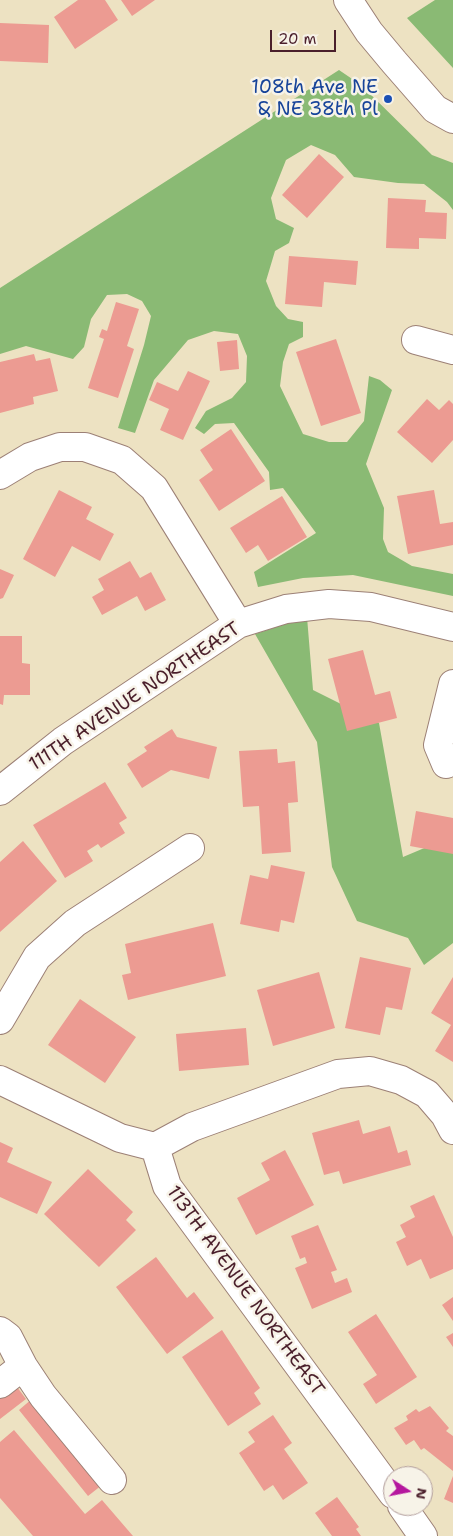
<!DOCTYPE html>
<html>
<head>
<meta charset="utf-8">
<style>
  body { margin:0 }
  #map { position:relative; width:453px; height:1536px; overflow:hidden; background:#ede2c2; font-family:"Shantell Sans",sans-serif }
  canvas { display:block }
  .north { position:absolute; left:383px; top:1466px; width:50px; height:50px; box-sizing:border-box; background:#f7f3e8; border:1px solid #b29e9c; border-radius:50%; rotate:101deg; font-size:14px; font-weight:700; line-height:20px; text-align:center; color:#4a1f2b }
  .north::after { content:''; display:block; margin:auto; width:18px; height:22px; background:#b5179e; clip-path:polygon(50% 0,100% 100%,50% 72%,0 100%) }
  .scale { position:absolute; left:270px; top:30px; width:66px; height:22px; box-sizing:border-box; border:2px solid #4a1f2b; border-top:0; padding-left:6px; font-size:15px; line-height:18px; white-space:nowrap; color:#4a1f2b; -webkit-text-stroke:4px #f7f3e8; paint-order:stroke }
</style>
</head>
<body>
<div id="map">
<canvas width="453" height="1536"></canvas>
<div class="north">N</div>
<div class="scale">20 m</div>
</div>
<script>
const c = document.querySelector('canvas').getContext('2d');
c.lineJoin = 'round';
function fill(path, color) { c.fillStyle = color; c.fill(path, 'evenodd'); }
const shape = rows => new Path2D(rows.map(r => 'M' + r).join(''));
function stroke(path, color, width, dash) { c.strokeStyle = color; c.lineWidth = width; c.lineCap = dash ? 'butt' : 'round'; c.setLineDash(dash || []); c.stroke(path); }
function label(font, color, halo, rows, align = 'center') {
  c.font = font + ' "Shantell Sans",sans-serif'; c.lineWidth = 5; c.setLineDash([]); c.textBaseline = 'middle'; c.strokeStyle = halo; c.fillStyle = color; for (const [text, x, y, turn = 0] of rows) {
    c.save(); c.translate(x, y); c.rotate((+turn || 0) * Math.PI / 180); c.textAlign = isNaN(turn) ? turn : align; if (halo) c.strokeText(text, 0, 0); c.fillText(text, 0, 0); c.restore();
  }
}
fill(shape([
  [435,0,453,0,453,68,407,18],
  [339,70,361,85,432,155,453,163,453,210,447,202,424,184,398,183,354,177,335,155,311,145,286,160,271,198,276,219,294,228,289,243,275,251,266,281,276,306,288,319,303,322,303,337,289,344,283,362,280,386,303,434,329,442,347,442,364,421,369,376,380,380,392,390,366,464,384,508,383,539,388,552,412,566,453,574,453,596,353,575,303,578,258,587,254,572,316,533,283,488,270,490,269,472,234,423,215,424,204,434,195,428,206,411,232,398,246,382,247,356,238,334,214,331,188,340,154,380,135,433,118,428,144,345,151,316,142,301,127,294,107,295,91,319,84,347,73,359,26,346,0,354,0,288],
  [307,617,313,690,379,723,403,857,453,836,453,943,424,965,408,938,357,921,332,867,317,742,255,634]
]), '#8aba74');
fill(shape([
  [78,0,105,0,118,20,75,49,54,17],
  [121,0,155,0,132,16],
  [0,23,49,25,48,63,0,61],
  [319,154,344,177,307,218,282,195],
  [388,198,426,200,425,212,447,213,446,239,419,238,419,249,386,248],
  [289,256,358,261,356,285,324,282,322,307,285,304],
  [116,302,139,309,127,346,134,349,118,398,88,388,104,339,99,337,102,329,107,331],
  [336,339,361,413,321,426,296,352],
  [237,340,239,369,220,371,217,342],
  [34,354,36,361,50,358,58,391,33,397,34,404,0,413,0,362],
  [188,371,210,381,183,440,160,430,169,409,149,400,157,382,178,391],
  [427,399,439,410,449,400,453,404,453,440,432,463,397,432],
  [231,429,265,481,219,511,199,480,213,470,200,450],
  [59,490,92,507,86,519,114,534,100,561,72,546,55,577,23,559],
  [434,490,440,524,453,522,453,545,408,554,397,496],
  [282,496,307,537,268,561,258,545,246,553,230,528],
  [130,561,140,578,151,572,166,600,145,611,137,596,102,615,92,597,104,590,98,579],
  [0,569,14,575,3,598,0,599],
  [0,636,22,636,22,663,30,664,30,695,4,695,3,705,0,704],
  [363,650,375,695,390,691,397,718,347,731,328,659],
  [172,729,177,737,217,747,209,779,171,770,142,788,127,764,147,751,144,747],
  [277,749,278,763,295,761,298,802,288,803,291,852,262,854,259,806,243,807,239,751],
  [105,782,127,818,119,823,125,833,101,848,98,844,87,851,93,861,65,878,33,825],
  [416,811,453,818,453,854,410,846],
  [23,841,57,881,0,932,0,862],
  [271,865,305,872,294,923,281,920,279,932,240,924,250,875,268,879],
  [213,923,226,976,128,1000,122,975,131,973,125,944],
  [360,957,411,968,402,1010,386,1007,380,1035,345,1028],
  [319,972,335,1028,273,1046,257,990],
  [453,977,453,1062,435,1051,451,1025,431,1013],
  [80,999,136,1037,105,1083,48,1045],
  [246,1028,249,1065,179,1071,176,1034],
  [359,1120,363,1134,390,1126,398,1153,407,1150,411,1165,343,1184,339,1171,324,1175,312,1133],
  [0,1142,13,1148,7,1162,52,1182,37,1214,0,1197],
  [285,1150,314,1205,256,1235,237,1198,270,1180,261,1163],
  [88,1169,133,1212,126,1220,136,1230,99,1267,44,1214],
  [434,1195,453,1237,453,1269,430,1279,421,1259,407,1266,396,1242,406,1237,400,1225,415,1217,410,1206],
  [318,1225,337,1270,331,1272,335,1283,347,1278,352,1292,312,1309,295,1268,307,1263,305,1257,300,1259,291,1236],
  [156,1257,187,1298,194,1292,214,1318,167,1354,116,1287],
  [453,1297,453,1321,442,1305],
  [376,1314,417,1377,376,1404,363,1384,377,1375,348,1332],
  [222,1330,260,1388,254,1393,261,1404,228,1426,182,1357],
  [453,1333,453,1347,446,1337],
  [14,1383,26,1399,0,1419,0,1394],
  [33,1398,102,1485,88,1496,19,1410],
  [430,1406,449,1428,446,1431,453,1436,453,1471,424,1448,421,1450,414,1440,406,1445,394,1428,408,1420,406,1416,416,1409,419,1412],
  [273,1415,292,1443,284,1449,308,1483,283,1500,273,1485,264,1491,239,1453,255,1442,248,1432],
  [14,1430,85,1514,102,1500,133,1536,33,1536,0,1498,0,1442],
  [453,1476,453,1503,444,1499],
  [337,1497,359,1527,356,1529,361,1536,332,1536,315,1513]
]), '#ec9b92');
const minor = shape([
  [416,340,453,350],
  [0,475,30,457,60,447,85,447,122,460,154,488,238,624],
  [446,764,438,745,453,684],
  [0,791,63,741,238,624,286,609,329,604,371,607,453,627],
  [0,1020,37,957,75,923,190,848],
  [0,1080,120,1138,155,1147,167,1186,393,1494],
  [155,1147,192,1127,338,1074,370,1071,401,1080,427,1094,445,1115,453,1130],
  [0,1331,8,1337,23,1366,43,1396,112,1480],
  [0,1384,23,1366],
  [402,1506,423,1536]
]);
const major = shape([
  [348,0,369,32,394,62,435,109,453,119]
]);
stroke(minor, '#9c8076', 30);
stroke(major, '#9c8076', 30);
stroke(minor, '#fff', 28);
stroke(major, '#fff', 28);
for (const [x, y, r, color] of [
  [388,99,5,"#1a4fb4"]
]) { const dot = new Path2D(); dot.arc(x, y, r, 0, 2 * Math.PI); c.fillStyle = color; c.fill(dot); stroke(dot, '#f7f3e8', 2); }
label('19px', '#164399', '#f7f3e8', [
  ["108th Ave NE",378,88],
  ["& NE 38th Pl",378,110]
], 'right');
label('19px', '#4a1f2b', '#f7f3e8', [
  ["111TH AVENUE NORTHEAST",135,697,-34],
  ["113TH AVENUE NORTHEAST",245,1291,54]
]);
</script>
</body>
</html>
